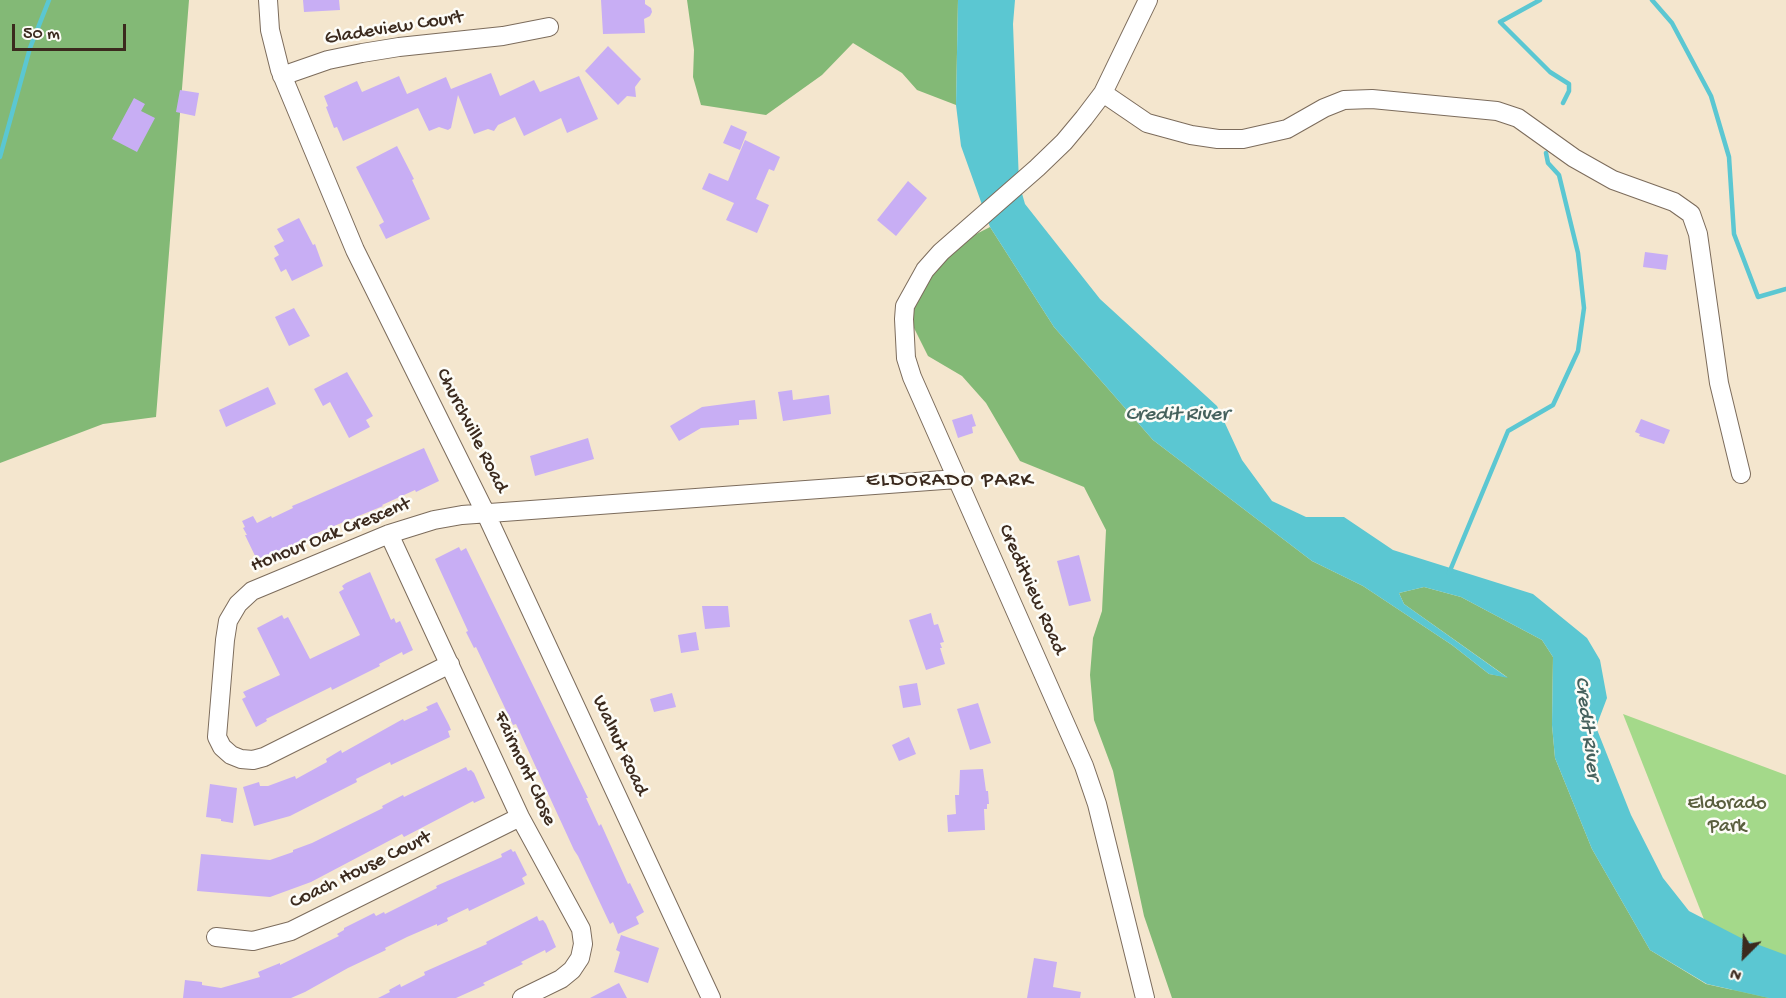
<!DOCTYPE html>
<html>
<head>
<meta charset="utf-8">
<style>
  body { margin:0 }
  #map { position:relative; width:1786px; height:998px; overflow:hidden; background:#f4e6ce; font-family:"Gochi Hand",sans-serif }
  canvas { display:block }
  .north { position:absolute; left:1714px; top:926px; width:60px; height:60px; -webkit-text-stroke:4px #fdfcf7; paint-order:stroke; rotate:204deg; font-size:16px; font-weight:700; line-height:24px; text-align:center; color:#3b2a1e }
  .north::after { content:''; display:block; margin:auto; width:21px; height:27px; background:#3b2a1e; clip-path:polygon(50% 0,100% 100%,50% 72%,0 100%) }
  .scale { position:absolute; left:12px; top:24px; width:114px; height:27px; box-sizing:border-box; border:3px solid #3b2a1e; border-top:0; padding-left:8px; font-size:18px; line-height:21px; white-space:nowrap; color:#3b2a1e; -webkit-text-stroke:4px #fdfcf7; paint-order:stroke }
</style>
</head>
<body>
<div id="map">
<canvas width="1786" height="998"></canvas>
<div class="north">N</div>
<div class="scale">50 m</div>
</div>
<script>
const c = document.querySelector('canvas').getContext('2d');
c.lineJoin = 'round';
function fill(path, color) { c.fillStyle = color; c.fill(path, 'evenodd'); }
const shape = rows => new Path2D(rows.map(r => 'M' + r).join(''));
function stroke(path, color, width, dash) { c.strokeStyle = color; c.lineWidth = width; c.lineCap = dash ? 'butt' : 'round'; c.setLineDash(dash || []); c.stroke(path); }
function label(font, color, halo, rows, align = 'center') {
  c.font = font + ' "Gochi Hand",sans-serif'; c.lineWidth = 5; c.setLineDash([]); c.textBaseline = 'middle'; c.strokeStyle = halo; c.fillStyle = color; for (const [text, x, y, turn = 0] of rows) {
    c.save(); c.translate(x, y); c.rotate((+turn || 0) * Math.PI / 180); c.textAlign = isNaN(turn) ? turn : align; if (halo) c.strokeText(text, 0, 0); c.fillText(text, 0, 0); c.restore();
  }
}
fill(shape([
  [1623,714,1786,775,1786,998,1735,998]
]), '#a4d98a');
fill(shape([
  [0,0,189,0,156,417,103,424,0,463],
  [687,0,958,0,956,105,917,90,902,73,853,43,822,75,766,115,701,105,693,77,694,50],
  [990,227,1054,327,1153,440,1312,561,1363,586,1452,645,1489,674,1507,677,1404,604,1399,593,1424,587,1461,597,1542,640,1553,657,1552,725,1555,758,1592,849,1650,950,1706,984,1769,998,1172,998,1144,916,1113,771,1094,720,1090,675,1093,638,1102,611,1106,530,1084,487,1020,461,986,403,962,376,928,356,912,324,912,282,931,257]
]), '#83b976');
fill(shape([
  [958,0,1015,0,1013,24,1019,183,1025,204,1100,299,1217,406,1242,460,1272,501,1306,517,1344,517,1393,550,1533,594,1587,638,1600,660,1607,698,1596,727,1631,815,1663,878,1689,911,1743,939,1786,955,1786,998,1769,998,1707,984,1650,950,1592,849,1555,758,1552,725,1553,657,1542,640,1461,597,1424,587,1399,593,1404,604,1508,678,1489,674,1452,645,1363,586,1312,561,1153,440,1054,327,990,227,961,146,956,105]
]), '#5bc7d2');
stroke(shape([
  [1540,0,1500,22,1550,72,1569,84,1569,91,1563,103],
  [1652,0,1672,23,1711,96,1729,157,1734,234,1758,297,1786,289],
  [0,157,30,48,49,0],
  [1449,573,1508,431,1553,405,1578,351,1584,308,1578,253,1559,175,1548,163,1546,153]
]), '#5bc7d2', 4.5);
fill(shape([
  [303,0,339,0,340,10,304,12],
  [601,0,645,0,645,4,651,8,652,12,650,16,644,19,645,33,603,34],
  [608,46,641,79,635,87,636,97,627,96,618,105,585,71],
  [491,73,500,96,534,80,540,92,579,76,598,119,567,133,561,118,524,136,515,117,498,125,494,131,488,129,474,134,458,95,451,128,448,130,439,127,429,131,418,108,343,141,337,127,334,128,326,107,328,106,324,96,357,81,362,92,399,76,407,94,446,77,451,89],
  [180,90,199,93,195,116,176,112],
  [134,98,145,104,141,111,155,118,137,152,112,139],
  [731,125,747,132,740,150,723,143],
  [745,140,780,157,774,171,769,169,756,199,769,205,757,233,726,220,734,203,702,189,709,173,728,181],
  [397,146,414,179,412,180,430,219,386,239,379,225,384,222,356,167],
  [908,181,927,198,896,236,877,220],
  [299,218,313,245,315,244,323,266,292,281,286,269,281,272,274,258,279,255,274,246,284,241,277,229],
  [1645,252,1668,255,1666,270,1643,267],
  [294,308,310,336,289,346,275,317],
  [347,372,373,416,366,420,370,427,349,438,330,402,323,406,314,389],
  [268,387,276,404,226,427,219,410],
  [792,390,793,400,829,395,831,414,783,421,778,392],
  [755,400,757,419,739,420,739,425,701,428,679,441,670,426,702,407],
  [972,414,976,426,972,427,973,433,958,438,952,420],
  [1641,419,1670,430,1664,444,1639,436,1640,434,1635,432],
  [588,438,594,459,535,476,530,456],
  [424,448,439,481,416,492,415,490,382,505,383,506,312,535,313,537,306,541,258,562,245,535,247,535,243,528,245,527,242,521,253,516,257,523,271,516,272,518,293,508,292,506,304,501],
  [459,547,461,551,466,548,588,798,586,798,599,826,601,824,628,884,630,883,644,912,636,917,639,924,618,934,613,922,610,924,578,856,574,850,516,724,513,725,476,647,474,648,466,632,468,631,435,559],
  [1079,555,1091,601,1069,606,1057,561],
  [370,572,391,620,394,618,396,623,400,621,413,650,403,655,402,652,379,664,380,666,332,690,331,687,266,719,267,721,256,727,242,699,246,697,243,692,280,675,257,628,282,615,284,619,288,617,310,659,360,635,339,592,344,589,342,586,346,583],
  [702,606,728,606,730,627,705,629],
  [931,613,934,625,938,624,944,642,940,643,942,648,940,648,945,664,926,670,909,620],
  [696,632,699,650,681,653,678,635],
  [917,683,921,705,903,708,899,686],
  [672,693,676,707,654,712,650,699],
  [437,702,449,725,451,730,448,731,450,737,391,765,390,762,356,779,357,782,290,816,254,826,243,787,259,782,260,786,268,786,295,776,296,779,327,762,326,759,341,750,342,753,403,719,404,721,428,710,426,707],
  [978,703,991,743,970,750,957,709],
  [909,737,916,754,899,761,892,745],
  [466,767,468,771,471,770,474,773,485,798,474,803,473,801,404,837,402,834,311,882,270,897,197,891,201,854,270,860,293,852,293,850,312,843,383,808,382,806,403,795,404,797],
  [983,769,986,791,988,791,989,804,987,804,987,809,984,809,985,830,948,832,947,815,956,814,955,795,959,795,960,770],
  [210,784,237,788,233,823,221,821,221,819,206,817],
  [511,849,513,852,515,851,527,875,522,878,525,884,469,911,468,908,447,918,448,921,437,926,437,924,407,937,385,948,386,950,348,968,305,992,291,998,183,998,185,980,202,982,202,985,221,988,260,977,258,972,280,963,280,965,339,936,337,934,344,930,344,928,374,913,376,916,384,912,385,914,437,888,436,886,502,857,501,854],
  [537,916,539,921,543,920,546,924,556,947,546,953,545,950,521,962,523,964,483,983,485,985,456,998,378,998,390,992,389,990,400,984,401,987,425,975,424,972,487,944,486,942],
  [621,935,659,948,648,983,614,972,620,952,616,950],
  [1034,958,1057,962,1053,987,1081,992,1080,998,1027,998],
  [619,983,627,998,590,998]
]), '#c8aef4');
const minor = shape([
  [268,0,270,30,280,70,355,250,486,514,711,998],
  [282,76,328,60,362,53,399,47,503,36,549,27],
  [1103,93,1147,123,1191,135,1218,139,1243,139,1287,129,1324,108,1344,100,1372,99,1497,111,1518,118,1574,158,1613,180,1674,202,1691,214,1698,234,1719,383,1741,474],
  [389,534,520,817,581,929,583,944,580,958,572,970,561,979,522,998],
  [450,664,264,757,253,760,241,759,231,755,222,747,217,737,225,640,228,621,238,604,252,591,389,534,434,520,462,515,957,479],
  [216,937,253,941,291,931,520,817],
  [1145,998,1097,804,1084,766,912,377,906,358,904,319,905,306,925,270,941,252,1037,168,1064,142,1084,118,1103,93,1148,0]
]);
stroke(minor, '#7c6c5c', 20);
stroke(minor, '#fff', 18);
label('20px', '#3b2a1e', '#fdfcf7', [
  ["Gladeview Court",394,29,-9],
  ["Churchville Road",471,431,63],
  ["Honour Oak Crescent",331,536,-22],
  ["Creditview Road",1031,590,66],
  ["Walnut Road",619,746,65],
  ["Fairmont Close",524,769,65],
  ["Coach House Court",361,871,-26]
]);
label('20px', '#5a5f3e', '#fdfcf7', [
  ["Eldorado",1727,805],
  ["Park",1727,828]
]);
label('italic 21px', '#46615d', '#fdfcf7', [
  ["Credit River",1177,416],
  ["Credit River",1586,728,83]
]);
c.letterSpacing = '1.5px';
label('21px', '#3b2a1e', '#fdfcf7', [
  ["ELDORADO PARK",950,482]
]);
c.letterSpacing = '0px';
</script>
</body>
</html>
